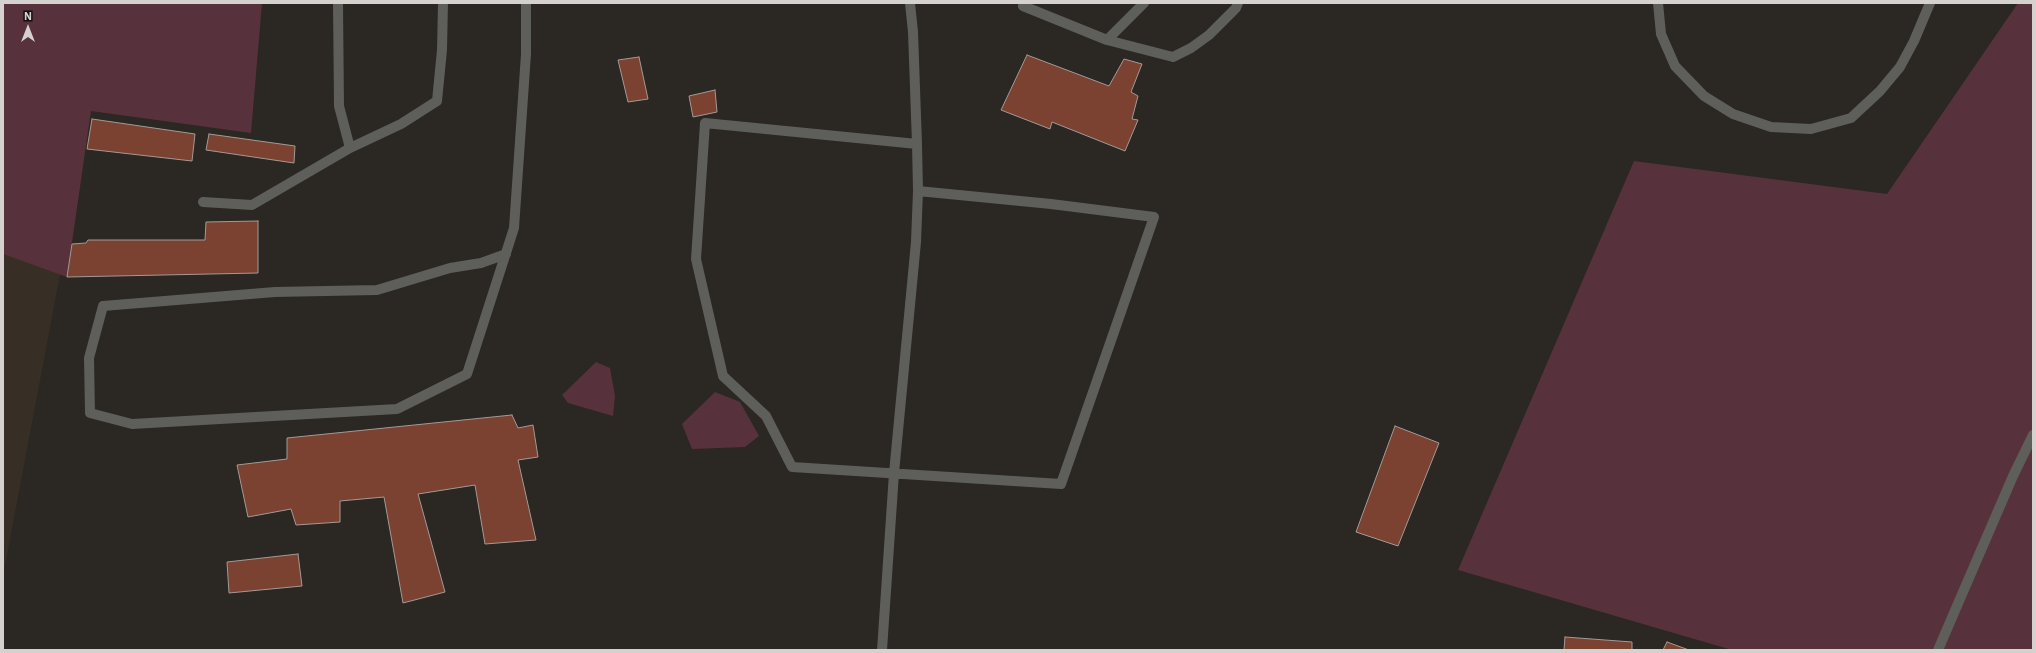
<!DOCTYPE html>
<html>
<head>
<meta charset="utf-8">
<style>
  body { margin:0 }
  #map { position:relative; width:2036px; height:653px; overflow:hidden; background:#2b2722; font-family:"IBM Plex Sans",sans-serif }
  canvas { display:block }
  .frame { position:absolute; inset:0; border:4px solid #d4d1ce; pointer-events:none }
  .north { position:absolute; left:8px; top:8px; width:40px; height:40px; -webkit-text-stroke:3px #12100e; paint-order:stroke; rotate:0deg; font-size:11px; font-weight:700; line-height:16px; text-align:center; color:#d4d1ce }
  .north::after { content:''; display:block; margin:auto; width:14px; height:18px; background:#d4d1ce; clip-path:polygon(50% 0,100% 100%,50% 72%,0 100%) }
</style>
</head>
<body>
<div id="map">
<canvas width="2036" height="653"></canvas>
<div class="frame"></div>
<div class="north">N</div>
</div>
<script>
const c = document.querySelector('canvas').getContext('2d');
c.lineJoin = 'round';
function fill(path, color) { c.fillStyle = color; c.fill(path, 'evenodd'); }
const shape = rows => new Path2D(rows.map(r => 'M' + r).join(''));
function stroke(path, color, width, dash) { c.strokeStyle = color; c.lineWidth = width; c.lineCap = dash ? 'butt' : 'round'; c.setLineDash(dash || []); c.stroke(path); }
fill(shape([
  [3,250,61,269,3,576]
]), '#372f25');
fill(shape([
  [3,3,262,3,251,133,91,111,67,277,3,254],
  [2018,3,2033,3,2033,650,1732,650,1458,570,1634,161,1887,194],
  [596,362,610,368,615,396,613,416,568,403,562,395],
  [715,392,740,402,759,436,745,447,692,449,682,424]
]), '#57323c');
const building = shape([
  [1027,55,1109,86,1124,59,1142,64,1131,92,1138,96,1132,119,1138,120,1125,151,1052,122,1050,129,1001,110,1027,55],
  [639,57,648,99,628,102,618,60,639,57],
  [715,90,717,112,693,117,689,96,715,90],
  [92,119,195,134,192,161,87,149,92,119],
  [209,134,295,146,294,163,206,150,209,134],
  [258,221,258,273,67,277,72,244,86,243,88,240,205,240,206,222,258,221],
  [512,415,518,428,533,425,538,457,518,460,536,540,485,544,475,485,418,494,445,592,403,603,384,497,340,501,340,522,296,525,291,509,248,517,237,465,287,459,287,438,512,415],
  [1395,426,1439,443,1398,546,1356,532,1395,426],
  [298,554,302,586,229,593,227,562,298,554],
  [1565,637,1632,642,1632,650,1564,650,1565,637],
  [1667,642,1689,650,1663,650,1667,642]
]);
fill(building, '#7b4231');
stroke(building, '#a39a98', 1);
stroke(shape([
  [338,3,339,106,350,148],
  [910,3,913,32,917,144,705,123,696,259,723,376,766,416,792,467,1061,484,1154,217,1051,204,918,191],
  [1023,6,1107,40,1173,57,1191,48,1209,35,1236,8,1238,3],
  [1107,40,1144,3],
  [203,202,252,205,350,148,401,124,437,101,442,50,443,3],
  [506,254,481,263,450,268,377,290,275,292,103,306,89,358,90,413,132,424,397,409,467,374,514,228,526,54,526,3],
  [882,650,894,473,916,242,918,191,917,144]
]), '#5e5e5b', 10);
stroke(shape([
  [1658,3,1661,34,1675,66,1704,96,1733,114,1771,127,1811,129,1851,118,1880,91,1900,67,1914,41,1930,3],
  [1938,650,2013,476,2033,435]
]), '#5e5e5b', 10);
</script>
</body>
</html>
